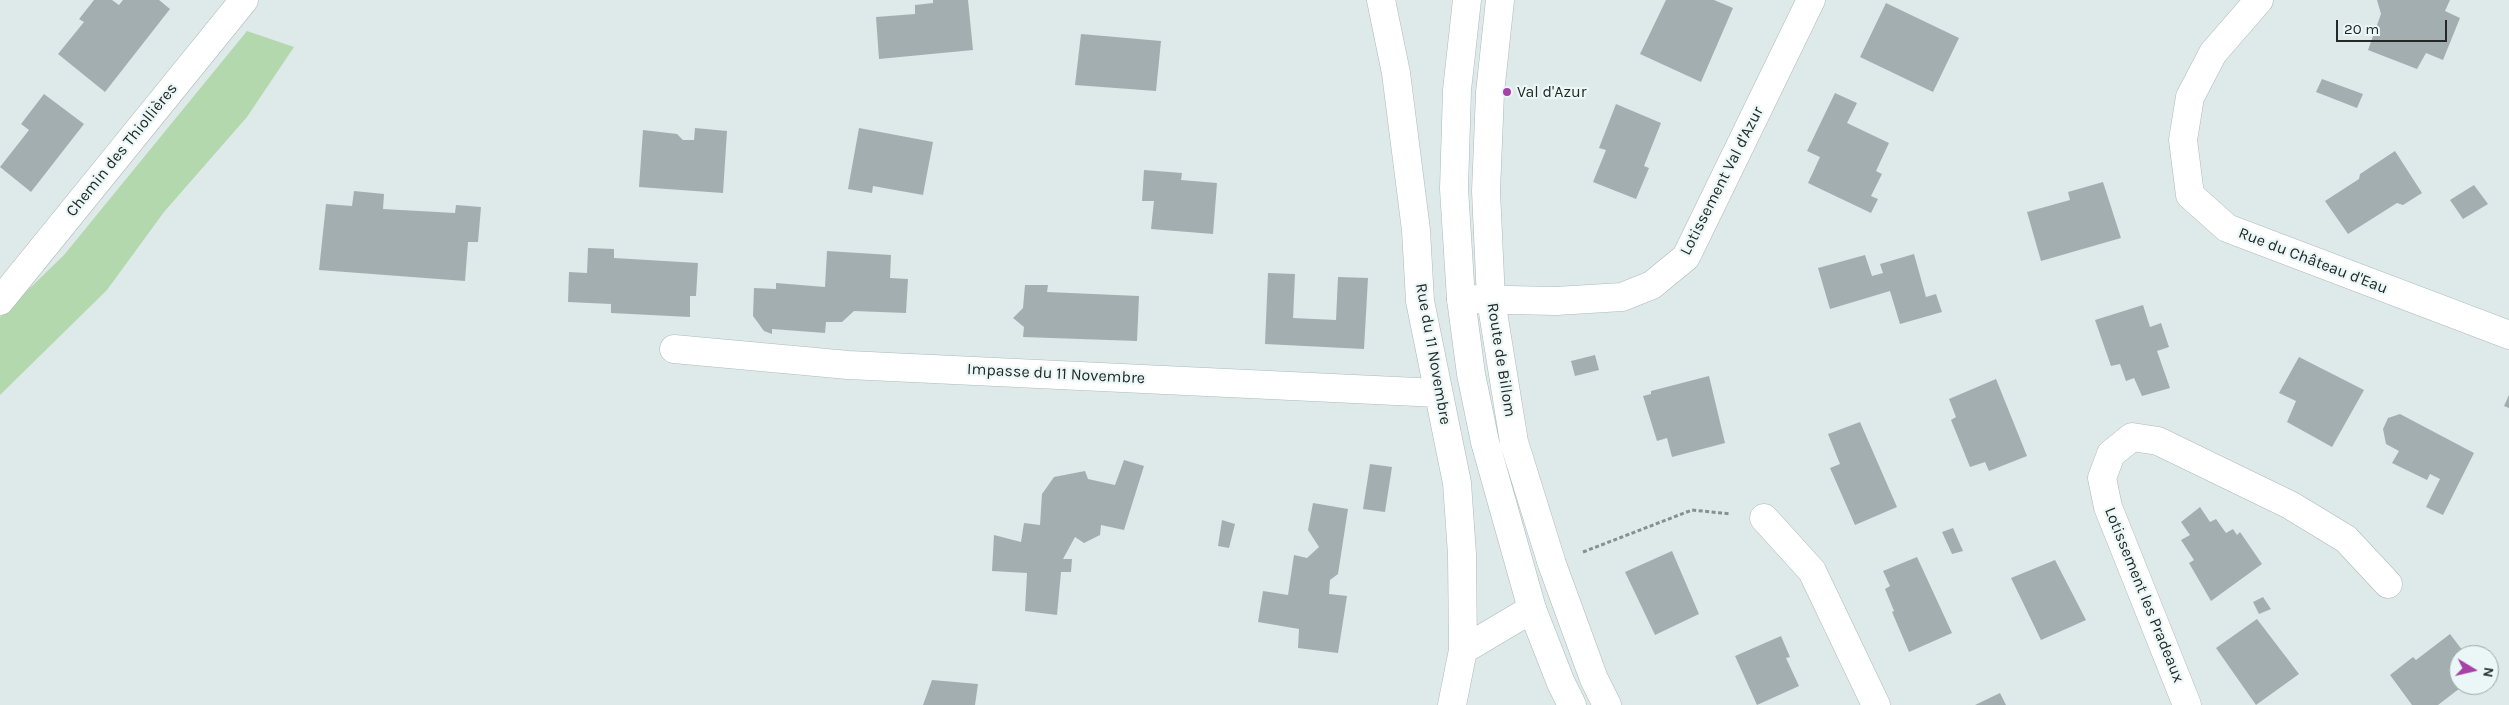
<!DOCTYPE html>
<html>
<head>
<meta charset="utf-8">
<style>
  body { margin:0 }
  #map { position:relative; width:2509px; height:705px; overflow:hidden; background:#ddeae9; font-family:Karla,sans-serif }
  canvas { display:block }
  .north { position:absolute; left:2449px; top:645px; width:50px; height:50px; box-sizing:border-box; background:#ebf7f7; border:1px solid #9ba5a4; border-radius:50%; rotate:99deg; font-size:14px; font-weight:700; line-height:20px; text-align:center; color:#242928 }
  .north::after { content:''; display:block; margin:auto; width:18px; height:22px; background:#a741a5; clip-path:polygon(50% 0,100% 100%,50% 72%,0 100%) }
  .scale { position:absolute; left:2336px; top:20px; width:111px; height:22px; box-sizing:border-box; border:2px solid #242928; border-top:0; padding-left:6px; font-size:15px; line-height:18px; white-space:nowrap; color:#242928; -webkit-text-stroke:4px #ebf7f7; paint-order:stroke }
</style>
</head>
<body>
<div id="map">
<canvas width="2509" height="705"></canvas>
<div class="north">N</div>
<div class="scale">20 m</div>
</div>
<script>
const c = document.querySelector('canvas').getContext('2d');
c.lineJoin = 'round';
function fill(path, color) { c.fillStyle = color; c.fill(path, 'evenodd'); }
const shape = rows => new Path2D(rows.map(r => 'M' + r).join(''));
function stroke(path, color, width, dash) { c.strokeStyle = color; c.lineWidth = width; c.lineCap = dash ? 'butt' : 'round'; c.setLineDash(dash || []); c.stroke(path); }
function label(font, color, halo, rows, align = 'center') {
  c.font = font + ' Karla,sans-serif'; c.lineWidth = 4.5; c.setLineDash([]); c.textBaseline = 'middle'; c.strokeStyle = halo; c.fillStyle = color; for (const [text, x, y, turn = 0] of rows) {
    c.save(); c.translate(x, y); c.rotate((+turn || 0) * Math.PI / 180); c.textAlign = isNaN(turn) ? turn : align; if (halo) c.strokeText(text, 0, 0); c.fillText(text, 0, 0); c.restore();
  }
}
fill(shape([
  [247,31,294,47,247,117,164,212,107,290,0,395,0,317,64,255]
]), '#b4d8ad');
fill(shape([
  [94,0,112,0,119,5,123,0,159,0,170,9,105,92,58,54,84,22,79,19],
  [933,0,968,0,973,50,879,59,876,17,915,14,915,5,933,3],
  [1666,0,1714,0,1733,8,1701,82,1640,54],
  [2377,0,2450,0,2445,11,2460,18,2443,60,2426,53,2417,69,2368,50,2381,14],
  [1886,3,1959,38,1933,92,1860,57],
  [1081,34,1161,41,1156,91,1075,85],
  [2322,79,2363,94,2357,108,2316,92],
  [1835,93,1857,103,1847,123,1889,143,1876,171,1882,174,1871,196,1878,199,1871,213,1808,183,1820,157,1807,151],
  [44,94,84,124,31,192,0,167,29,130,21,124],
  [1616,104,1661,123,1644,166,1649,168,1636,199,1593,182,1606,150,1599,148],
  [695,128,727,131,723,193,639,187,643,130,677,134,683,140,694,140],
  [859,128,933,142,923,195,873,186,872,193,848,189],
  [2395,151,2422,193,2403,205,2397,203,2348,234,2325,201,2359,179,2360,174],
  [1144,170,1182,173,1181,180,1217,183,1213,234,1151,229,1154,201,1142,201],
  [2103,182,2121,238,2041,261,2027,212,2070,200,2068,192],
  [2474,185,2488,204,2463,219,2450,200],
  [354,191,384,194,383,209,455,213,456,205,481,207,478,242,468,242,465,281,319,270,326,204,352,206],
  [588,248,614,249,614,258,698,263,696,296,690,296,690,317,611,313,611,304,568,302,569,272,587,273],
  [827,251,891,255,890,278,908,279,906,313,854,311,842,322,826,322,825,333,772,329,772,334,764,331,753,316,754,288,776,289,776,283,825,287],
  [1914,254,1926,297,1936,294,1942,312,1900,324,1890,291,1830,309,1818,268,1865,255,1872,276,1883,273,1880,264],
  [1268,273,1295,274,1293,318,1336,320,1338,277,1368,278,1364,349,1265,344],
  [1025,285,1048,285,1047,292,1139,296,1137,341,1023,337,1024,327,1013,318,1023,308],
  [2143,305,2150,327,2161,323,2169,347,2157,351,2170,388,2142,396,2134,378,2126,381,2120,364,2111,366,2095,320],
  [1595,355,1599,370,1575,376,1571,361],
  [2299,357,2364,390,2332,447,2287,422,2296,401,2279,393],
  [1709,376,1725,443,1672,457,1667,438,1657,441,1643,396,1651,394,1651,391],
  [1996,379,2027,456,1989,471,1985,462,1970,467,1951,420,1956,417,1949,399],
  [2509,395,2509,408,2504,406],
  [2400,414,2474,453,2443,515,2426,507,2440,479,2430,474,2427,480,2392,463,2399,451,2386,444,2383,429,2388,418],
  [1860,422,1897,507,1855,525,1830,468,1840,464,1828,434],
  [1124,460,1144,466,1124,530,1101,525,1100,535,1084,543,1075,537,1063,559,1072,559,1071,572,1061,572,1057,615,1025,611,1027,573,992,571,994,535,1021,542,1024,523,1040,525,1042,494,1054,477,1085,471,1088,479,1115,485],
  [1370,464,1392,467,1385,512,1363,509],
  [1313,503,1348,509,1338,574,1330,580,1329,594,1347,596,1338,653,1298,648,1299,629,1258,622,1263,591,1288,595,1294,555,1307,558,1319,547,1308,530],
  [2200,507,2210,522,2216,519,2226,533,2233,529,2237,535,2240,532,2262,564,2211,601,2189,563,2194,560,2181,540,2190,535,2181,522],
  [1222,520,1235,524,1229,548,1218,546],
  [1953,528,1963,551,1952,554,1942,532],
  [1672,551,1699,614,1655,635,1625,572],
  [1917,557,1952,633,1909,652,1892,612,1894,611,1885,589,1890,586,1883,571],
  [2055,560,2086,620,2041,640,2011,578],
  [2263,597,2271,609,2259,614,2253,602],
  [2257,619,2299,674,2256,705,2216,648],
  [2450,634,2466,655,2459,655,2459,685,2464,685,2438,705,2412,705,2390,675,2413,657,2416,660],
  [1781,636,1790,657,1786,658,1799,686,1757,705,1735,656],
  [932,680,978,684,975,705,923,705],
  [2000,693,2006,705,1975,705]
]), '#a3aeb1');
const minor = shape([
  [1381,0,1396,73,1416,230,1420,301,1457,483,1462,554,1463,650],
  [2259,0,2213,53,2190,97,2183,140,2190,195,2227,228,2509,335],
  [1461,299,1556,301,1622,297,1652,285,1686,257,1811,0],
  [0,301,244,0],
  [674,349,848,365,1438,393],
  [1764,518,1812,571,1876,705],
  [1452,705,1463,650,1532,609],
  [2187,705,2108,507,2102,478,2111,454,2132,437,2158,441,2290,505,2346,539,2388,584]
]);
const major = shape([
  [1467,0,1457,90,1454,189,1461,299,1471,374,1485,442,1532,609,1561,683,1572,705],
  [1500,0,1490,93,1486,191,1491,300,1514,442,1552,564,1594,679,1607,705]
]);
stroke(minor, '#adb9b9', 29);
stroke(major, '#adb9b9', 29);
stroke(shape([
  [1583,552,1692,510,1731,514]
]), '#86908f', 3, [4, 2.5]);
stroke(minor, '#fff', 28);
stroke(major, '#fff', 28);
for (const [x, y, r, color] of [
  [1507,92,5,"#a741a5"]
]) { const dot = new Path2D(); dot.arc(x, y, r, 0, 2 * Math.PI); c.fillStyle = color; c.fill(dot); stroke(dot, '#ebf7f7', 2); }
label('16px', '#242928', '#ebf7f7', [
  ["Val d'Azur",1517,92]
], 'left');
label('16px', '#242928', '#ebf7f7', [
  ["Chemin des Thiollières",122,150,-51],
  ["Lotissement Val d'Azur",1722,181,-63],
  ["Rue du Château d'Eau",2313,261,21],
  ["Rue du 11 Novembre",1433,354,80],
  ["Route de Billom",1501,360,81],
  ["Impasse du 11 Novembre",1056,374,3],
  ["Lotissement les Pradeaux",2144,595,68]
]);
</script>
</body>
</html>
